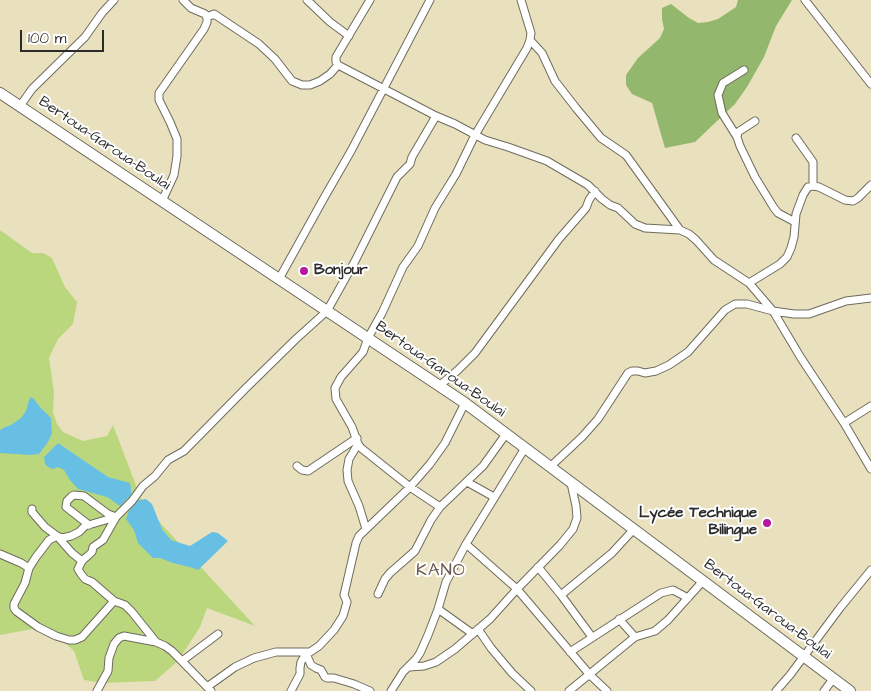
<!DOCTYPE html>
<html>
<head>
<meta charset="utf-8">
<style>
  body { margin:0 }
  #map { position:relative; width:871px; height:691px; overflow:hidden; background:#e9e1be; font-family:"Architects Daughter",sans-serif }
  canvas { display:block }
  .scale { position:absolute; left:20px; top:30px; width:84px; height:22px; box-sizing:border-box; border:2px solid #2b2b2b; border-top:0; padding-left:6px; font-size:15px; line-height:18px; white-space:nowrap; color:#2b2b2b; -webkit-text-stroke:4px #fff; paint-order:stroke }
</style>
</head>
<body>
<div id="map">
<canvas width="871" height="691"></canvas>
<div class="scale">100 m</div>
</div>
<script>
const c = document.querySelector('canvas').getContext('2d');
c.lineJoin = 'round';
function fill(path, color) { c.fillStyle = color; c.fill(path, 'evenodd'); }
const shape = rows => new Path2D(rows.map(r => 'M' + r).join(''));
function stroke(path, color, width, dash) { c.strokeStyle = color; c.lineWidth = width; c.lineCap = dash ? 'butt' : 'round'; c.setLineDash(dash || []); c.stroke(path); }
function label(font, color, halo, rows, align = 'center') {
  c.font = font + ' "Architects Daughter",sans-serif'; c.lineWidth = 4; c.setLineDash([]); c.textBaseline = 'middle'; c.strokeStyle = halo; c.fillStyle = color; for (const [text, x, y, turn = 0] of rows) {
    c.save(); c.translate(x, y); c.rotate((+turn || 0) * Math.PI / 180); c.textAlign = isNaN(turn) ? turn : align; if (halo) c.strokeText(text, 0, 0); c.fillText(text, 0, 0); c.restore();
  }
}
fill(shape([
  [0,230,32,253,43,253,52,258,65,287,77,302,73,324,58,339,49,358,54,392,53,413,57,424,63,432,83,441,107,436,113,425,143,504,255,626,207,608,200,627,178,661,155,681,103,683,84,680,74,651,58,637,38,628,0,635]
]), '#bad77e');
fill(shape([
  [738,0,792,0,776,26,764,57,747,87,735,104,695,142,665,148,652,103,632,94,626,85,626,75,638,58,660,38,664,29,662,19,662,8,671,4,689,18,698,23,708,22,718,19,736,7]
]), '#93b86d');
fill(shape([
  [31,397,34,399,39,406,51,418,52,433,48,442,39,454,30,455,0,453,0,430,5,427,11,425,21,418,26,411,29,400],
  [58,443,108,477,130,483,131,489,131,495,120,506,107,497,78,489,70,480,64,470,58,467,53,469,48,467,45,464,44,457],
  [146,499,152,504,162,529,171,540,190,546,212,532,218,533,228,541,198,570,193,568,173,563,160,558,153,558,138,543,134,530,126,519,129,511,133,505,139,500]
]), '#67c0e4');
const minor = shape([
  [307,0,330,22,349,36],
  [370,0,336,57,336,62,338,65,436,116,455,124,485,140,508,147,547,161,588,185,602,199,610,205,618,208,635,224,645,228,680,230,689,234,696,240,714,260,749,283,773,311,801,358,844,423,871,469],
  [805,0,871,84],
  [207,17,214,14,259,44,275,59,292,81,302,85,310,85,320,81,330,74,338,65],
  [530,40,542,53,555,81,576,108,601,138,626,155,680,230],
  [20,106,32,89,85,37,102,13,114,0],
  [755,121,738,132,737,137,740,146,755,177,774,208,778,213,795,222],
  [737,137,722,113,718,95,723,83,744,70],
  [796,138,813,162,813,186],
  [162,201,174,175,177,156,177,139,170,122,159,100,159,93,204,29,207,22,207,17,205,14,191,8,183,0],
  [279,279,324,198,351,151,430,0],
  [749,283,780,264,787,257,791,248,794,237,796,214,803,195,808,187,813,186,819,187,845,200,853,201,858,198,871,185],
  [439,386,458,370,475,353,559,239,586,208,589,200,595,191],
  [844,423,871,406],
  [358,444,349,459,347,470,348,481,359,506,366,529],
  [297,466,302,470,308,471,357,438],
  [550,467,582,437,598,419,628,373,632,371,638,371,645,373,656,371,669,365,688,352,725,310,735,304,747,304,773,311,794,314,809,314,846,301,871,298],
  [467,482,494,497],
  [440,507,410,487,361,448,358,444,352,427,336,399,335,388,341,377,363,352,368,338,382,313,398,278,403,267,418,246,435,208,456,174,475,135,527,48,530,40,531,33,521,0],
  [32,509,32,512,45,527,57,536,72,553,82,561],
  [89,525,66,507,67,501,72,496,74,495,84,496,108,514,116,517],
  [466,544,517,589,590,675,607,691],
  [0,554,21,563,29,568,25,583,14,604,14,608,16,611,38,627,56,636,69,640,75,640,82,637,114,601,92,582,85,579,81,574,78,569,82,561,92,552,93,547,103,540,116,517,132,501,143,486,155,476,168,460,184,451,245,389,296,339,327,311,355,261,397,177,410,164,412,157,436,116],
  [538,567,561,595,592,637],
  [29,568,36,557,49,540,57,536,62,538,71,536,79,532,85,526,116,517],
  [378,594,385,579,390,573,415,551,431,520,440,507,483,466,506,434],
  [561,595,612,553,634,529],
  [114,601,125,605,132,612,156,642],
  [438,609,473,634],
  [619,619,635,637],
  [478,629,491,648,512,673,531,691],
  [570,652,661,593,673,590,688,598],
  [182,661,218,634],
  [409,667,424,666,436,662,455,649,490,619,517,589,560,545,573,529,577,518,576,506,571,483],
  [207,687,235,667,254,658,276,652,310,652,319,646,334,630,343,616,347,602,344,595,356,543,359,536,410,487,430,464,445,443,465,403],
  [97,691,108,671,109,658,114,644,119,638,124,636,156,642,165,646,172,651,211,691],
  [291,691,300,674,300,668,301,662,304,657,307,656,311,665,316,668,321,670,325,677,327,678,334,678,354,684,370,691],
  [391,691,403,672,416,659,420,653,428,635,438,609,446,582,466,544,525,448],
  [569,691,635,637,655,631,668,620,703,581],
  [776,691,790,675,840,608,871,570],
  [824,691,833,679]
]);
const highway = shape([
  [0,93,465,403,850,691]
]);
stroke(minor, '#6e6b5e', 9);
stroke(highway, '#6e6b5e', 12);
stroke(minor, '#fff', 7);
stroke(highway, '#fff', 10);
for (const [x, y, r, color] of [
  [304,271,5,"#b5179e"],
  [767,523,5,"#b5179e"]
]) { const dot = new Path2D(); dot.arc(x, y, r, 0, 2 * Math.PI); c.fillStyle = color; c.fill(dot); stroke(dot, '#fff', 2); }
label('15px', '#2b2b2b', '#fff', [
  ["Bertoua-Garoua-Boulai",104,144,34],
  ["Bertoua-Garoua-Boulai",440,370,35],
  ["Bertoua-Garoua-Boulai",767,610,37]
]);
label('bold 15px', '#2b2b2b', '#fff', [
  ["Bonjour",314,271],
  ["Lycée Technique",757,514,"right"],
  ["Bilingue",757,531,"right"]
], 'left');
c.letterSpacing = '1px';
label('18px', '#6e5b50', '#fff', [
  ["KANO",441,571]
]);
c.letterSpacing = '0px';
</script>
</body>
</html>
